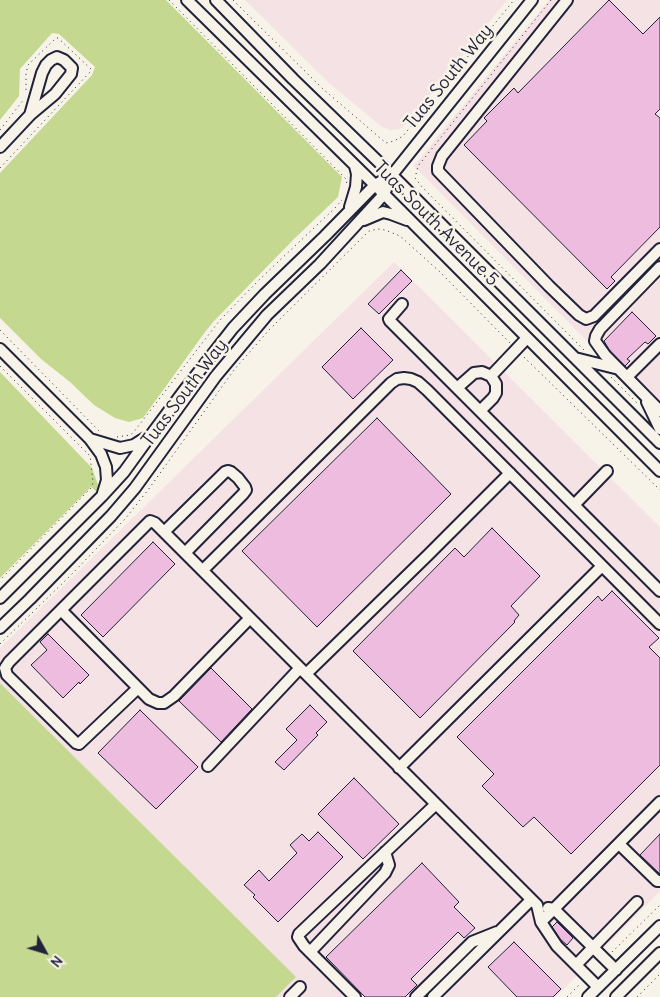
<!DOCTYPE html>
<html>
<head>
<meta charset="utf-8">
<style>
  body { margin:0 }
  #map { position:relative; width:660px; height:997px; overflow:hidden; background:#f7f3e8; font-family:Delius,sans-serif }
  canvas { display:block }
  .north { position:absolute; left:20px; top:927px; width:50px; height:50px; -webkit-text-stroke:4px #f7f3e8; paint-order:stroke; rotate:129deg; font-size:14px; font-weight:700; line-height:20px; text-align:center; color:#22223b }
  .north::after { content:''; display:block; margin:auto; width:18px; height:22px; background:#22223b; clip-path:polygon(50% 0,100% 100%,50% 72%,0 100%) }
</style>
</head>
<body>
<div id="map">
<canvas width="660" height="997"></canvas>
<div class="north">N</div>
</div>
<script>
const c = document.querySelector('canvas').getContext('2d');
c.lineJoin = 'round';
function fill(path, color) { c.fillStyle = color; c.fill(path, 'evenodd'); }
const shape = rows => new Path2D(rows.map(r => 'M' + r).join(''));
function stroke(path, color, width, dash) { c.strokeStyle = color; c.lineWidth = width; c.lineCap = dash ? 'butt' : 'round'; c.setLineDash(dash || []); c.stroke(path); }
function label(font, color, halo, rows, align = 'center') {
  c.font = font + ' Delius,sans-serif'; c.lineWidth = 5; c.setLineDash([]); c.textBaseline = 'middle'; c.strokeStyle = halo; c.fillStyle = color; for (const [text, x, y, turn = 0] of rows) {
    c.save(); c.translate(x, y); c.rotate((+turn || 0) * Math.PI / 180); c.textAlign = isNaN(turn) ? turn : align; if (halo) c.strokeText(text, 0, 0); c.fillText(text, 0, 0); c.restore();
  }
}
fill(shape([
  [245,0,507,0,406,124,400,129,390,130,382,127,329,83],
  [549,0,660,0,660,415,414,166],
  [394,262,660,527,660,891,556,997,276,997,295,977,0,683,0,648]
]), '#f4e2e5');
fill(shape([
  [0,0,166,0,342,177,338,197,294,239,214,321,205,332,143,418,129,422,115,418,94,405,70,382,41,359,0,318,0,173,92,75,95,67,59,34,52,33,20,69,19,96,0,120],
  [0,372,92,468,102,496,91,487,0,578],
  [0,683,296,977,276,997,0,997]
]), '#c4d98f');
const building = shape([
  [609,0,643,34,660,17,660,109,655,114,660,118,660,227,611,277,615,281,607,289,464,145,487,121,484,118,514,88,518,93,609,0],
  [401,270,412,281,379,314,368,304,401,270],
  [632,312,656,336,648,344,645,342,627,359,630,361,625,366,610,351,604,341,632,312],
  [361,328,393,360,353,399,322,367,361,328],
  [377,418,451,494,317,627,242,551,377,418],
  [492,528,540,576,511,606,519,615,514,621,515,622,420,718,353,651,455,548,464,557,492,528],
  [153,542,175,564,103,637,81,615,153,542],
  [612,591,659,638,649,647,660,658,660,765,571,854,534,817,523,827,482,786,494,774,457,737,598,596,602,601,612,591],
  [48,634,89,675,80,684,79,682,63,698,31,665,47,650,40,642,48,634],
  [211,668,252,709,221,742,179,701,211,668],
  [310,705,327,722,316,733,318,735,284,770,275,762,297,740,286,729,310,705],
  [140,710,198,767,156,809,98,753,140,710],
  [354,778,399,824,363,859,318,814,354,778],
  [318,832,343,857,278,922,253,897,255,895,244,885,259,870,269,881,297,853,290,845,302,834,309,841,318,832],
  [660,834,660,874,640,855,660,834],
  [422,863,459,902,454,907,475,928,464,938,458,932,411,979,417,985,405,997,365,997,326,957,422,863],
  [557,922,573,938,567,945,560,939,552,927,557,922],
  [514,942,561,989,553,997,517,997,488,967,514,942]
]);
fill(building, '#edbcde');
stroke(building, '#22223b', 1);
const minor = shape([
  [187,0,384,194,660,471],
  [216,0,293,79,392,175,660,443],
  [567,0,442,156,438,166,438,171,549,286,579,315,586,319,594,316,660,249],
  [0,147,30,115,55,94,71,74,72,68,64,60,57,57,51,60,46,65,42,73,30,115],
  [350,207,356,187,357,174,355,166],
  [364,220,383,212,391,214,407,220],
  [660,267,600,329,596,336,595,341,605,355,660,411],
  [402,304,389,319,390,321,660,591],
  [0,349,90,439,101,454,106,467,107,480,103,493],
  [575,358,619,369],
  [491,376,527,338],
  [627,377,660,344],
  [457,388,474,373,482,372,491,376,496,384,496,393,493,398,480,411],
  [647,402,660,429],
  [90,439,120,448,134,445,145,438],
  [574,505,607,471],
  [164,532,225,472,228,471,231,472,238,478,245,487,246,490,243,494,185,553],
  [203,570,391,383,397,379,404,378,411,379,418,382,427,390,660,624],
  [0,598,102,496,124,472,145,443,186,388,233,328,265,294,325,236,375,185,392,175],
  [61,610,149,699,158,703,164,703,174,696,250,618],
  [0,628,30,599,111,516,135,488,216,376,267,315,320,264,377,202,384,194,392,175,532,0],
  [306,674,428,555,510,473],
  [138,688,79,744,76,743,7,675,5,668,9,662,150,521,155,523,537,905,541,922,557,946,598,987],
  [208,766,300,668],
  [399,768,602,566],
  [619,844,657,881,660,881],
  [548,908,554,909,616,970],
  [541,922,660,802],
  [310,952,385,873,389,865,385,852],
  [576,965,637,902],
  [290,997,300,987],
  [355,997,304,946,298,937,299,934,436,804],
  [416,997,472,942,497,932],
  [433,997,531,900],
  [588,997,660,926],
  [616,997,660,953]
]);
stroke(minor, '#22223b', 14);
stroke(shape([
  [169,0,347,180,346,186],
  [233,0,323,89,386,143,394,141,403,136,514,0],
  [551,0,418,166,415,178,422,187,585,351],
  [0,130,24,99],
  [0,168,90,72,91,69,58,38,56,38,28,65,26,74,26,93],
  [0,330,100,432],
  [524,357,660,490],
  [0,366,90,456,93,482,92,487,0,580],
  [611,377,638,404],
  [117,437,130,435,133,433,220,320,259,280,335,208,342,200],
  [0,644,70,576,125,519,148,490,234,370,269,330,369,231,378,229,385,230,400,236,440,272,510,343],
  [612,952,660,905],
  [567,997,581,983],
  [637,997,660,974]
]), '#22223b', 1, [1, 4]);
stroke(minor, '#f7f3e8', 10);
label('18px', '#22223b', '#f7f3e8', [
  ["Tuas South Way",449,77,-51],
  ["Tuas South Avenue 5",436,224,45],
  ["Tuas South Way",185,393,-53]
]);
</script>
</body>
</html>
